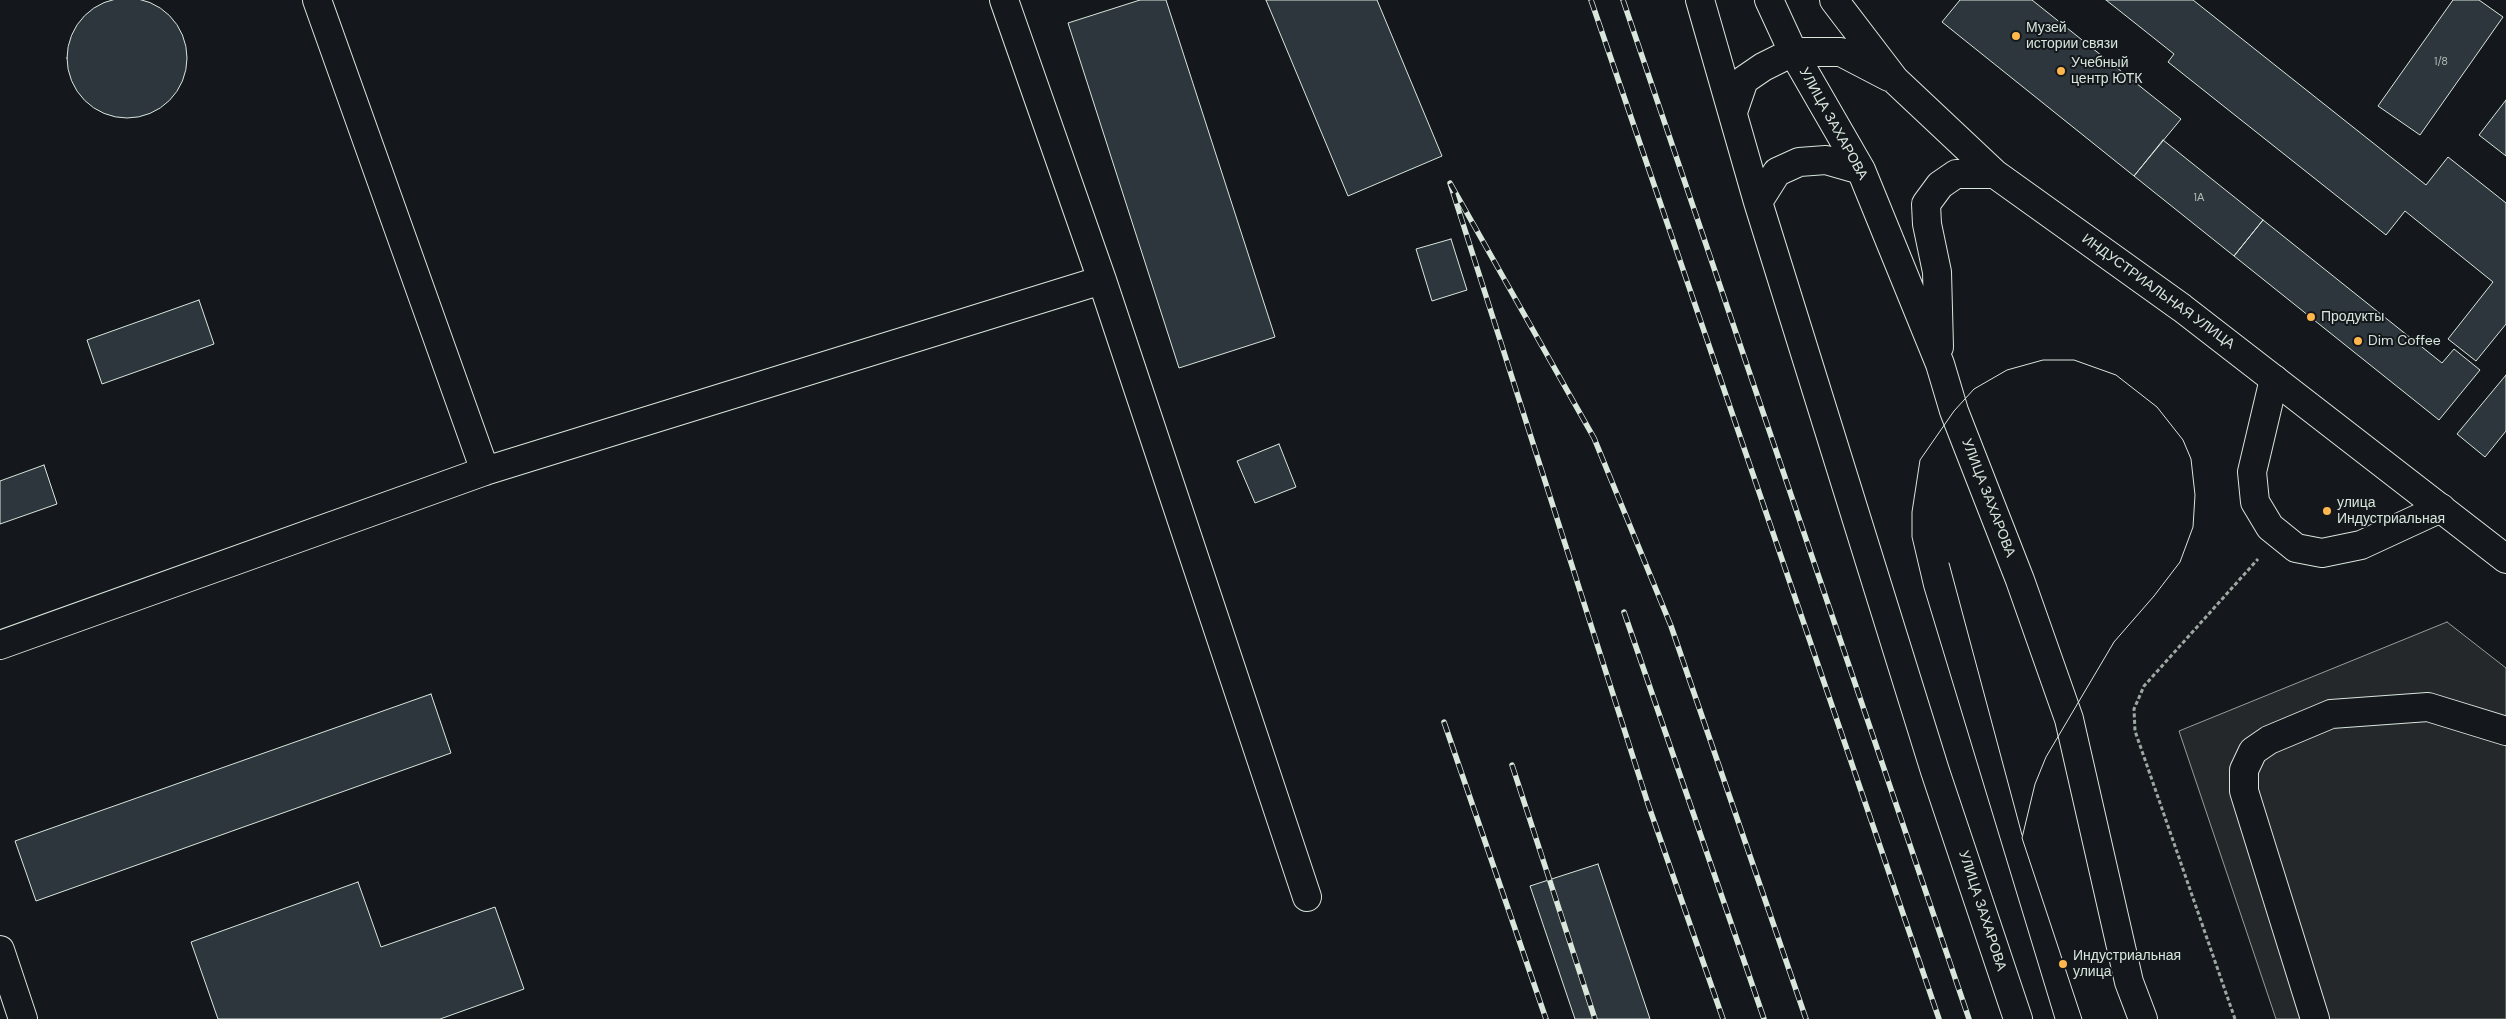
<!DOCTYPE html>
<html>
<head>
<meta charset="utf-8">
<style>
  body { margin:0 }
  canvas { display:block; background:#14181c }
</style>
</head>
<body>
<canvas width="2506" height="1019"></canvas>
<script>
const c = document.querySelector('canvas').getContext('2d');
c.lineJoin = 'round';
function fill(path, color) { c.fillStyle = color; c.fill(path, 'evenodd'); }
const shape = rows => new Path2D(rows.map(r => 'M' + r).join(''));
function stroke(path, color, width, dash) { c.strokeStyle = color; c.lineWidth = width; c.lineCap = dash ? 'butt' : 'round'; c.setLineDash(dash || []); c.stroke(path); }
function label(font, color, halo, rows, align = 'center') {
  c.font = font + ' "DM Sans",sans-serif'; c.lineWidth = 4; c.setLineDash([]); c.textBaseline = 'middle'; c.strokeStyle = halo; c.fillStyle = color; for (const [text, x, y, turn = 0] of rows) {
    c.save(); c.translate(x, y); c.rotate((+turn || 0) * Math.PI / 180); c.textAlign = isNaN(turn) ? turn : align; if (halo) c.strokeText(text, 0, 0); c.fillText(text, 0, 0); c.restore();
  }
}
const parking = shape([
  [2447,622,2506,668,2506,1019,2276,1019,2179,731,2447,622]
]);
fill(parking, '#24282b');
stroke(parking, '#939e99', 1);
const building = shape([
  '67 58a60 60 0 1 1 120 0a60 60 0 1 1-120 0Z',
  [1140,0,1166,0,1275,337,1179,368,1068,23,1140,0],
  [1266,0,1377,0,1442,156,1348,196,1266,0],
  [1960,0,2032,0,2181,119,2134,176,1942,22,1960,0],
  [2106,0,2193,0,2426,185,2448,157,2506,203,2506,324,2476,361,2448,339,2493,282,2405,211,2386,235,2168,62,2174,54,2106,0],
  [2453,0,2479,0,2503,17,2420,135,2378,106,2453,0],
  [2506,100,2506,156,2479,135,2506,100],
  [2163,140,2263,220,2234,256,2134,176,2163,140],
  [2263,220,2442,363,2454,349,2480,370,2439,420,2234,256,2263,220],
  [1451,239,1467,290,1432,301,1416,249,1451,239],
  [199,300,214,344,102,384,87,340,199,300],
  [2506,375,2506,431,2485,457,2457,434,2506,375],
  [1279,444,1296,487,1255,503,1237,461,1279,444],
  [44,465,57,504,0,524,0,481,44,465],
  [431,694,451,753,36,901,15,841,431,694],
  [1598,864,1650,1019,1575,1019,1530,886,1598,864],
  [358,882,381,947,495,907,524,989,440,1019,218,1019,191,942,358,882]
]);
fill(building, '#2c363c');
stroke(building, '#d8e6dc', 1);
const minor = shape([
  [317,0,485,471],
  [1004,0,1102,280,1307,897],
  [2274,379,2252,472,2255,502,2270,527,2296,548,2322,553,2361,545,2441,508],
  [0,645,485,471,1102,280],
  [0,950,23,1019],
  [2315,1019,2244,791,2244,770,2253,751,2269,740,2331,714,2428,707,2506,731]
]);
const major = shape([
  [1700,0,1758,202,1935,771,2018,1019],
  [1769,0,1793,52,1861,170,1940,364,1954,411,2020,580,2069,719,2129,982,2143,1019],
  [1834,0,1895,80,1995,174,2182,308,2506,559],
  [1733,112,1744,80,1763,67,1793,52,1841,52,1889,77],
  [1758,202,1777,172,1799,162,1826,160,1861,170],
  [1939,347,1937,272,1927,224,1926,204,1940,185,1956,174,1995,174]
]);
stroke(minor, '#d8e6dc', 30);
stroke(major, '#d8e6dc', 30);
stroke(shape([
  [2235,1019,2135,731,2134,709,2144,686,2258,559]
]), '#9da8a2', 3, [4, 2.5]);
stroke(minor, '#14181c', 28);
stroke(major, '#14181c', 28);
stroke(shape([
  [1949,563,2022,835],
  [2055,1019,1924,588,1912,537,1912,512,1920,460,1954,411,1974,389,2007,370,2043,360,2074,360,2116,375,2157,407,2183,440,2191,459,2195,495,2193,527,2180,562,2154,596,2114,642,2046,757,2035,784,2022,838,2082,1019]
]), '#d8e6dc', 1);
const rail = shape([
  [1591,0,1939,1019],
  [1623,0,1969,1019],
  [1624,612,1764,1019],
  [1444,722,1546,1019],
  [1512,765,1595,1019],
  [1723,1019,1648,804,1450,183,1594,438,1671,626,1806,1019]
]);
stroke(rail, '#d8e6dc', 5.5);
stroke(rail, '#14181c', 4, [11]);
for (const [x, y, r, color] of [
  [2016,36,5,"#ffb74d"],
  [2061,71,5,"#ffb74d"],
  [2311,317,5,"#ffb74d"],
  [2358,341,5,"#ffb74d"],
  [2327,511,5,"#ffb74d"],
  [2063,964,5,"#ffb74d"]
]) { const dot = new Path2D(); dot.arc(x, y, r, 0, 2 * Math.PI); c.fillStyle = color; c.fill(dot); stroke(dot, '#14181c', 2); }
label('11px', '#adbab4', null, [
  ["1/8",2441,62],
  ["1А",2199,198]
]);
label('14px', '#d8e6dc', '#14181c', [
  ["Музей",2026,28],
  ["истории связи",2026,44],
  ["Учебный",2071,63],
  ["центр ЮТК",2071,79],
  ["Продукты",2321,317],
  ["Dim Coffee",2368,341],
  ["улица",2337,503],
  ["Индустриальная",2337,519],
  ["Индустриальная",2073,956],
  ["улица",2073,972]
], 'left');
label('14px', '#d8e6dc', '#14181c', [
  ["УЛИЦА ЗАХАРОВА",1833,124,61],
  ["ИНДУСТРИАЛЬНАЯ УЛИЦА",2158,292,36],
  ["УЛИЦА ЗАХАРОВА",1988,498,69],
  ["УЛИЦА ЗАХАРОВА",1982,911,72]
]);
</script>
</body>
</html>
